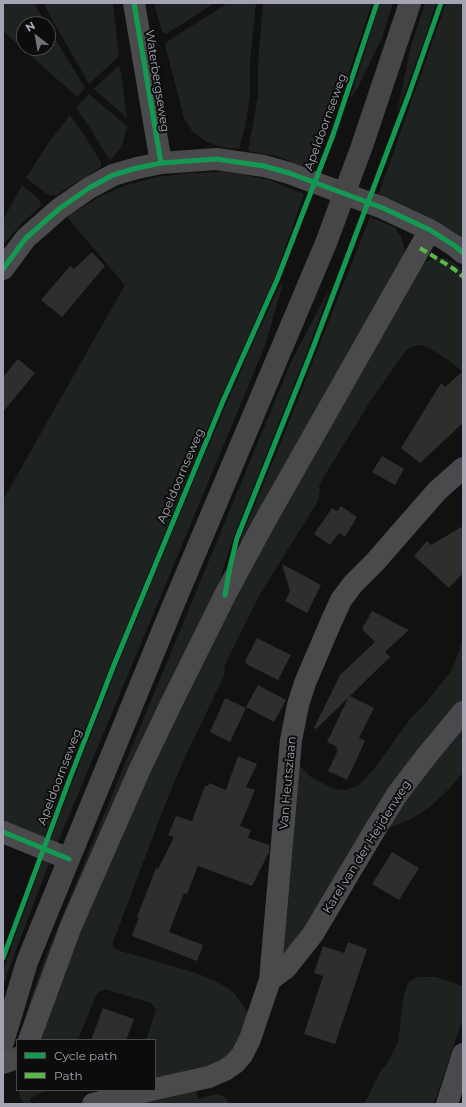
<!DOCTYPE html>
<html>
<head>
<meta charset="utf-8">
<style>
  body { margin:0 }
  #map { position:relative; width:466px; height:1107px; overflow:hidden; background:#111112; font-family:Montserrat,sans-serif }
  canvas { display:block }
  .frame { position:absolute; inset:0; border:4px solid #a4a4b2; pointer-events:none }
  .legend { position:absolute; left:16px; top:1039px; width:140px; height:52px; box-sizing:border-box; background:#0c0c0d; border:1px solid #49494f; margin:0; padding:5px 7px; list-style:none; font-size:12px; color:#a4a4b2 }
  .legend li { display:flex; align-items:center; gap:8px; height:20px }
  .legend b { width:20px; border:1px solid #49494f }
  .north { position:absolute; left:16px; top:16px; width:40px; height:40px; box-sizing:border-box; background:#0c0c0d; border:1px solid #49494f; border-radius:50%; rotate:329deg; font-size:11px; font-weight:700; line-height:16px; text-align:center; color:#a4a4b2 }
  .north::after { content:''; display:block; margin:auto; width:14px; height:18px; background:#71717a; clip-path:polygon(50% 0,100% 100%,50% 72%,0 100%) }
</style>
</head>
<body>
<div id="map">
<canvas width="466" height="1107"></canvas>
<div class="frame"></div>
<ul class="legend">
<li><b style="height:5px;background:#139951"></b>Cycle path</li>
<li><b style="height:5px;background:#58b947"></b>Path</li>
</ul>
<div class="north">N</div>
</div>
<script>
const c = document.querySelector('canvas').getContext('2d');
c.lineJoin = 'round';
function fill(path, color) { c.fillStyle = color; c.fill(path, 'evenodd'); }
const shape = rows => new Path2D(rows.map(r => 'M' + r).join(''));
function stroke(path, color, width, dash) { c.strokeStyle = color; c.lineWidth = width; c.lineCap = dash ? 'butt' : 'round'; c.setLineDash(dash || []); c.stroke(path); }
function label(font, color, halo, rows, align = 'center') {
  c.font = font + ' Montserrat,sans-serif'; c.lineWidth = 4; c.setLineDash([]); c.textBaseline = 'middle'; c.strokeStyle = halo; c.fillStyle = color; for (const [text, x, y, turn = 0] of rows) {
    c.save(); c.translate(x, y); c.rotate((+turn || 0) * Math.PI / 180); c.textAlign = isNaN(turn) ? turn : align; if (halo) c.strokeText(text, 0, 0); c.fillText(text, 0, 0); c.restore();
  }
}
fill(shape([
  [3,3,34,3,46,24,24,24,24,48,48,48,48,27,85,88,77,97,3,31],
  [43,3,113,3,119,56,89,84],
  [154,3,214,3,176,28,165,34,162,31],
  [228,3,256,3,250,63,250,94,245,127,239,149,221,147,207,142,192,131,184,118,165,45,168,41],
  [263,3,372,3,334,118,332,118,313,170,277,156,248,151,258,95,258,64],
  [380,3,393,3,382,38,358,87,350,99],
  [425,3,436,3,424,41,397,113,411,46],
  [446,3,463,3,463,238,435,220,413,209,389,198,378,196],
  [118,66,120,67,127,118,94,89],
  [89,94,127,126,126,132,122,146,111,160,108,158,92,131,76,108],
  [70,115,85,136,101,162,101,167,56,195,50,195,46,193,26,178,47,145],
  [222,172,240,174,269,180,304,194,274,279,220,399,190,471,111,664,66,776,43,841,3,826,3,500,125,285,67,217,99,197,126,185,157,177,191,173],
  [22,185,40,200,41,206,21,224,3,245,3,220],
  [370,217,394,227,401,236,405,249,403,260,241,543,240,540,281,442],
  [435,258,444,258,453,262,463,271,463,372,447,359,429,348,421,345,415,346,407,349,371,400,319,485,320,490,318,501,260,594,225,665,224,676,185,757,166,802,112,945,117,950,196,973,215,981,228,988,235,994,251,1017,225,1063,155,1083,155,1040,146,1040,156,1010,151,1003,105,989,97,993,78,1040,38,1040,100,881,222,618,417,268,427,261],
  [281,283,282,286,265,346,56,847,49,843,117,667,196,475,256,336],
  [329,292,307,352,234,536,223,569,219,587,19,1039,31,998,44,961,126,761,292,360,325,297],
  [463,634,463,704,308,930,283,956,297,763,311,777,334,789,347,790,360,784,374,769,410,719,424,705,451,671,459,652],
  [463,719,463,772,449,789,430,807,409,820,380,832],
  [45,853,52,856,17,947,3,986,3,971],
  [417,977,436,977,463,986,463,1018,434,1104,364,1104,380,1072,389,1060,398,1042,404,994,408,983],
  [195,1087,198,1099,216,1094,223,1096,227,1099,229,1104,119,1104],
  [20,1090,47,1090,31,1098,30,1104,25,1104,22,1101,19,1094]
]), '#1e2321');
fill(shape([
  [92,252,105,266,62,317,41,300,70,266,74,269],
  [18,359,35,373,3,412,3,377],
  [463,371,463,423,420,463,401,448,441,383,445,387],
  [382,456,404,469,395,485,372,472],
  [341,506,357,517,345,537,339,533,330,545,314,534,332,508,337,511],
  [463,526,463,573,449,588,414,556,427,541,431,545],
  [282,564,321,585,307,613,285,601,290,591],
  [372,611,409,630,385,652,390,657,350,696,374,708,359,738,365,741,347,780,328,771,338,750,336,750,337,747,327,742,348,698,316,729,314,728,340,675,375,642,362,629],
  [257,638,291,655,278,680,246,664,247,662,245,661],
  [258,685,286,700,274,722,246,707],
  [225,698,246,708,230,742,210,732],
  [238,756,257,764,246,787,255,790,240,826,251,830,248,838,269,845,269,852,252,886,198,866,187,894,184,893,169,932,203,945,197,961,132,936,139,917,137,917,156,868,158,869,174,837,168,835,176,816,192,821,205,786,208,786,209,783,226,790],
  [392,852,419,868,399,900,372,884],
  [348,942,367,949,335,1044,304,1034,323,976,314,973,323,946,344,953],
  [103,1008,134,1019,126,1040,91,1040]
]), '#2e2e2f');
stroke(shape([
  [134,3,161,163],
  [3,269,26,238,59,209,89,188,113,175,137,168,161,163,216,159,264,166,289,173,383,208,430,230,455,246,463,253],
  [3,832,69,859],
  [270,980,286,968,313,934,376,828,398,793,428,754,463,712],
  [29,1040,71,926,139,771,169,708,225,595,265,521,430,230],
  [3,1063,17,1058],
  [155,1089,209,1077,225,1070,235,1063,242,1055,250,1039,270,980,291,740,298,705,305,683,331,622,341,600,353,584,375,562,437,491,463,468],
  [93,1104,151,1090],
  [447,1104,463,1054]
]), '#4a4a4d', 22);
stroke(shape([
  [3,1042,27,962,69,859,172,608,326,243,362,146,410,3]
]), '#464648', 22);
stroke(shape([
  [420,248,454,269,463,277]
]), '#58b947', 4, [8, 4]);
stroke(shape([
  [134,3,161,163],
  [3,269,26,238,59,209,89,188,113,175,137,168,161,163,216,159,264,166,289,173,383,208,430,230,455,246,463,253],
  [225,595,230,567,237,538,311,353,409,94,441,3],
  [3,832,69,859],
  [3,958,70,778,114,665,223,401,277,280,333,135,377,3]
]), '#139951', 5);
label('12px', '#a4a4b2', '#0c0c0d', [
  ["Waterbergseweg",157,81,81],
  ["Apeldoornseweg",326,122,-70],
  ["Apeldoornseweg",181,476,-67],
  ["Apeldoornseweg",60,777,-69],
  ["Van Heutszlaan",288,783,-85],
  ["Karel van der Heijdenweg",367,847,-58]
]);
</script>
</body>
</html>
